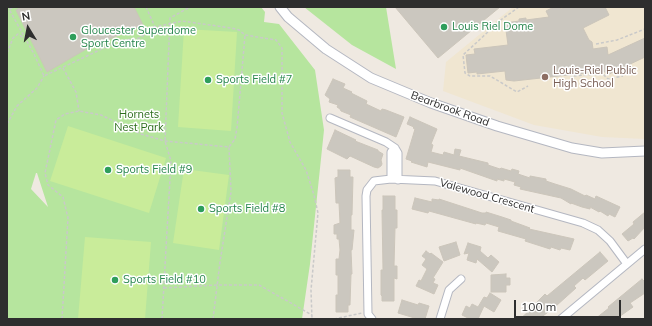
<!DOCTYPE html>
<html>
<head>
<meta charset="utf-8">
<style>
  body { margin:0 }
  #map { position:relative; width:652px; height:326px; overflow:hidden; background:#efe9e1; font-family:Mulish,sans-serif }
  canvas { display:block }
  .frame { position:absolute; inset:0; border:8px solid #2e2e2e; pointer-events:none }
  .north { position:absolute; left:8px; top:8px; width:40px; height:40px; -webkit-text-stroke:3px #fff; paint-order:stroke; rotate:350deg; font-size:11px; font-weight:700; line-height:16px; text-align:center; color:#2e2e2e }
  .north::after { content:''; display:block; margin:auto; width:14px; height:18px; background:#2e2e2e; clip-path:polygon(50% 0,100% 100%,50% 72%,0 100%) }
  .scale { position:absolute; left:514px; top:300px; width:107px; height:18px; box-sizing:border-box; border:2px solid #2e2e2e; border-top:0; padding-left:5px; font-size:12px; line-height:14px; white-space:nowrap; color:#2e2e2e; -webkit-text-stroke:3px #fff; paint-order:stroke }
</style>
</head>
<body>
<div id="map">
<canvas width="652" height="326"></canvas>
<div class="frame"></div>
<div class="north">N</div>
<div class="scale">100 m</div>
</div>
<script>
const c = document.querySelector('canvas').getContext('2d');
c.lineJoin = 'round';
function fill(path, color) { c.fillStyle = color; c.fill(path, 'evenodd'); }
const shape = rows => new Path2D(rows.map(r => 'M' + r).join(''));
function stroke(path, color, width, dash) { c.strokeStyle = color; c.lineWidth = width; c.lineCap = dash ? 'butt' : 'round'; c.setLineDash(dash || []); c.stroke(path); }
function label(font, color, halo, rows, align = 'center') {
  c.font = font + ' Mulish,sans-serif'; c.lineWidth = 3; c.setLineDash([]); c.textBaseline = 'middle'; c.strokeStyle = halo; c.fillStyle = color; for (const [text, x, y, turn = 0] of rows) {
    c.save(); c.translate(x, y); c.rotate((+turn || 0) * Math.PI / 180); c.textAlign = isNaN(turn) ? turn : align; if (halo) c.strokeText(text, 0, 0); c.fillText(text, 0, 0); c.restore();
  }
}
fill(shape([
  [513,7,645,7,645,139,602,137,534,125,443,91,446,62]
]), '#f0e6d1');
fill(shape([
  [7,7,261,7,265,12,264,22,279,24,315,70,324,130,310,264,302,319,7,319],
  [36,173,37,173,48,207,31,189],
  [304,7,386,7,396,69,352,45]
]), '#b6e59e');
fill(shape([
  [184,29,237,32,231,131,178,127],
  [68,126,166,158,149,213,50,181],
  [184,169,229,175,219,250,173,243],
  [85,237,151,242,145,319,78,319]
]), '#c9ec9a');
const building = shape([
  [21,7,134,7,143,25,88,48,47,72,16,10,21,7],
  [395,7,500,7,438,58,395,7],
  [554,7,560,7,561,9,565,7,605,7,609,15,583,28,589,40,592,42,593,49,607,47,608,55,645,38,645,57,607,75,604,71,514,81,506,80,505,71,477,74,477,72,468,73,466,55,475,54,474,49,508,45,505,23,519,21,519,19,526,18,526,20,549,17,546,11,554,7],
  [333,79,345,84,343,88,352,92,351,93,367,101,366,104,381,111,382,109,386,110,404,117,396,137,350,117,351,115,341,111,340,109,337,107,338,105,329,102,330,99,325,95,333,79],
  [410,117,437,129,431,144,433,145,431,152,443,155,444,152,454,155,455,149,461,150,459,156,488,163,488,165,500,169,501,168,511,171,512,169,519,171,518,174,530,178,530,176,546,179,546,181,555,184,571,189,585,196,586,195,595,199,596,196,620,207,615,217,609,214,608,216,600,211,599,212,590,207,590,209,582,207,571,203,571,204,561,198,520,189,521,187,514,185,515,182,504,179,504,181,497,179,497,181,460,168,460,170,428,162,427,167,411,162,412,161,406,159,415,129,413,128,414,127,407,124,410,117],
  [335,130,356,140,355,141,378,150,378,151,383,154,381,160,382,164,381,166,378,168,374,167,350,156,347,159,327,149,335,130],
  [338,170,350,170,350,177,353,177,352,215,351,215,351,230,354,230,352,250,351,250,352,274,351,274,350,305,348,305,348,312,336,312,336,295,338,295,338,275,336,275,336,259,339,259,340,250,339,239,337,239,337,234,334,234,334,225,340,223,339,203,336,203,335,178,338,177,338,170],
  [383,196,395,196,395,210,397,210,397,228,395,228,394,266,397,266,397,279,394,278,394,301,382,301,382,296,381,295,381,270,383,270,382,210,383,210,383,196],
  [415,198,432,202,432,199,439,200,439,199,482,213,486,213,486,212,502,217,511,220,511,221,530,228,529,229,574,239,570,250,561,248,560,250,551,247,550,249,525,241,526,239,498,231,499,227,486,223,485,225,476,223,476,224,429,211,428,213,412,209,415,198],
  [645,212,645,227,634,239,633,238,628,241,622,234,634,224,633,222,645,212],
  [456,242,460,255,444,261,439,247,456,242],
  [468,243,481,247,480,251,488,258,491,255,499,262,492,272,477,259,476,263,467,260,469,253,464,254,468,243],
  [426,251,430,254,431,253,443,262,433,278,435,279,433,283,438,285,434,294,416,286,419,280,421,281,427,269,422,265,426,259,422,256,426,251],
  [600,252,608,261,585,280,583,278,574,286,576,288,556,306,539,319,520,319,537,304,536,303,545,294,547,296,600,252],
  [506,274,506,278,510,278,510,285,506,285,506,292,491,292,491,275,506,274],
  [642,279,645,282,645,293,630,303,633,307,616,319,595,319,609,308,608,307,642,279],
  [490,293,501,300,494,312,484,306,478,319,470,319,462,315,466,306,470,308,472,304,478,307,484,297,487,298,490,293],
  [402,300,418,305,419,303,429,306,425,319,418,319,398,313,402,300]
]);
fill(building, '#cbc7bf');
stroke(building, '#cbc5ba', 1);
const minor = shape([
  [330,118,386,142,395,148],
  [391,179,391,152,395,148,398,153,398,180],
  [372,319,368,314,366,196,367,190,374,181,391,179,435,181,583,223,598,230,610,241,627,264],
  [440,319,449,290,461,279],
  [561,319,645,249]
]);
const tertiary = shape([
  [280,7,288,17,326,49,371,78,431,103,497,126,572,148,602,153,645,151]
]);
stroke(minor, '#b4b7c1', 9);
stroke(tertiary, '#b4b7c1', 11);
stroke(shape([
  [17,7,9,9,34,54,44,76,119,41,140,38,155,27,182,21,231,28,239,30,245,35,276,40,282,48,282,113,290,142,306,170,314,195,318,213,311,290,312,319],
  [146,7,155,27],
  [519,7,502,19,463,55,465,73,470,76,490,76,517,92,528,86],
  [596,44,617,40,645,29],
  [7,53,13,38,18,34,24,38],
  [63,68,76,92,79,111],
  [570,84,572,76,603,74,608,79,623,76],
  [7,124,17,106,37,88,44,76],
  [164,288,217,285,259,285,312,315],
  [62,319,68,218,63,197,48,185,45,173,56,120,65,114,79,111,101,115,141,134,165,141,229,147,235,139,237,128,245,35],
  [162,319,171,161,165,141,170,18,190,7],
  [213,319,220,262,231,192,229,147],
  [334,319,362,313]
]), '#c9c9c9', 1.5, [3, 2]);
stroke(minor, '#fff', 7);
stroke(tertiary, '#fff', 9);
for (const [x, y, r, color] of [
  [444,27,4,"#2e9e5b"],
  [73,37,4,"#2e9e5b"],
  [545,77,4,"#8d6e63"],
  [208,80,4,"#2e9e5b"],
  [108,170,4,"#2e9e5b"],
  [201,209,4,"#2e9e5b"],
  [115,280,4,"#2e9e5b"]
]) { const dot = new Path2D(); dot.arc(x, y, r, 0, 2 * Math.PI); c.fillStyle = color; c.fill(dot); stroke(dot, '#fff', 1.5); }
label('11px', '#27864d', '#fff', [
  ["Louis Riel Dome",452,27],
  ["Gloucester Superdome",81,31],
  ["Sport Centre",81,44],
  ["Sports Field #7",216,80],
  ["Sports Field #9",116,170],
  ["Sports Field #8",209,209],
  ["Sports Field #10",123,280]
], 'left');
label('11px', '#785e54', '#fff', [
  ["Louis-Riel Public",553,71],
  ["High School",553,84]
], 'left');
label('11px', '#2e2e2e', '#fff', [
  ["Bearbrook Road",450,109,20],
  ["Valewood Crescent",487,196,16]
]);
label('11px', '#2c6e1b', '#fff', [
  ["Hornets",139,115],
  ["Nest Park",139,128]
]);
</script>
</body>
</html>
